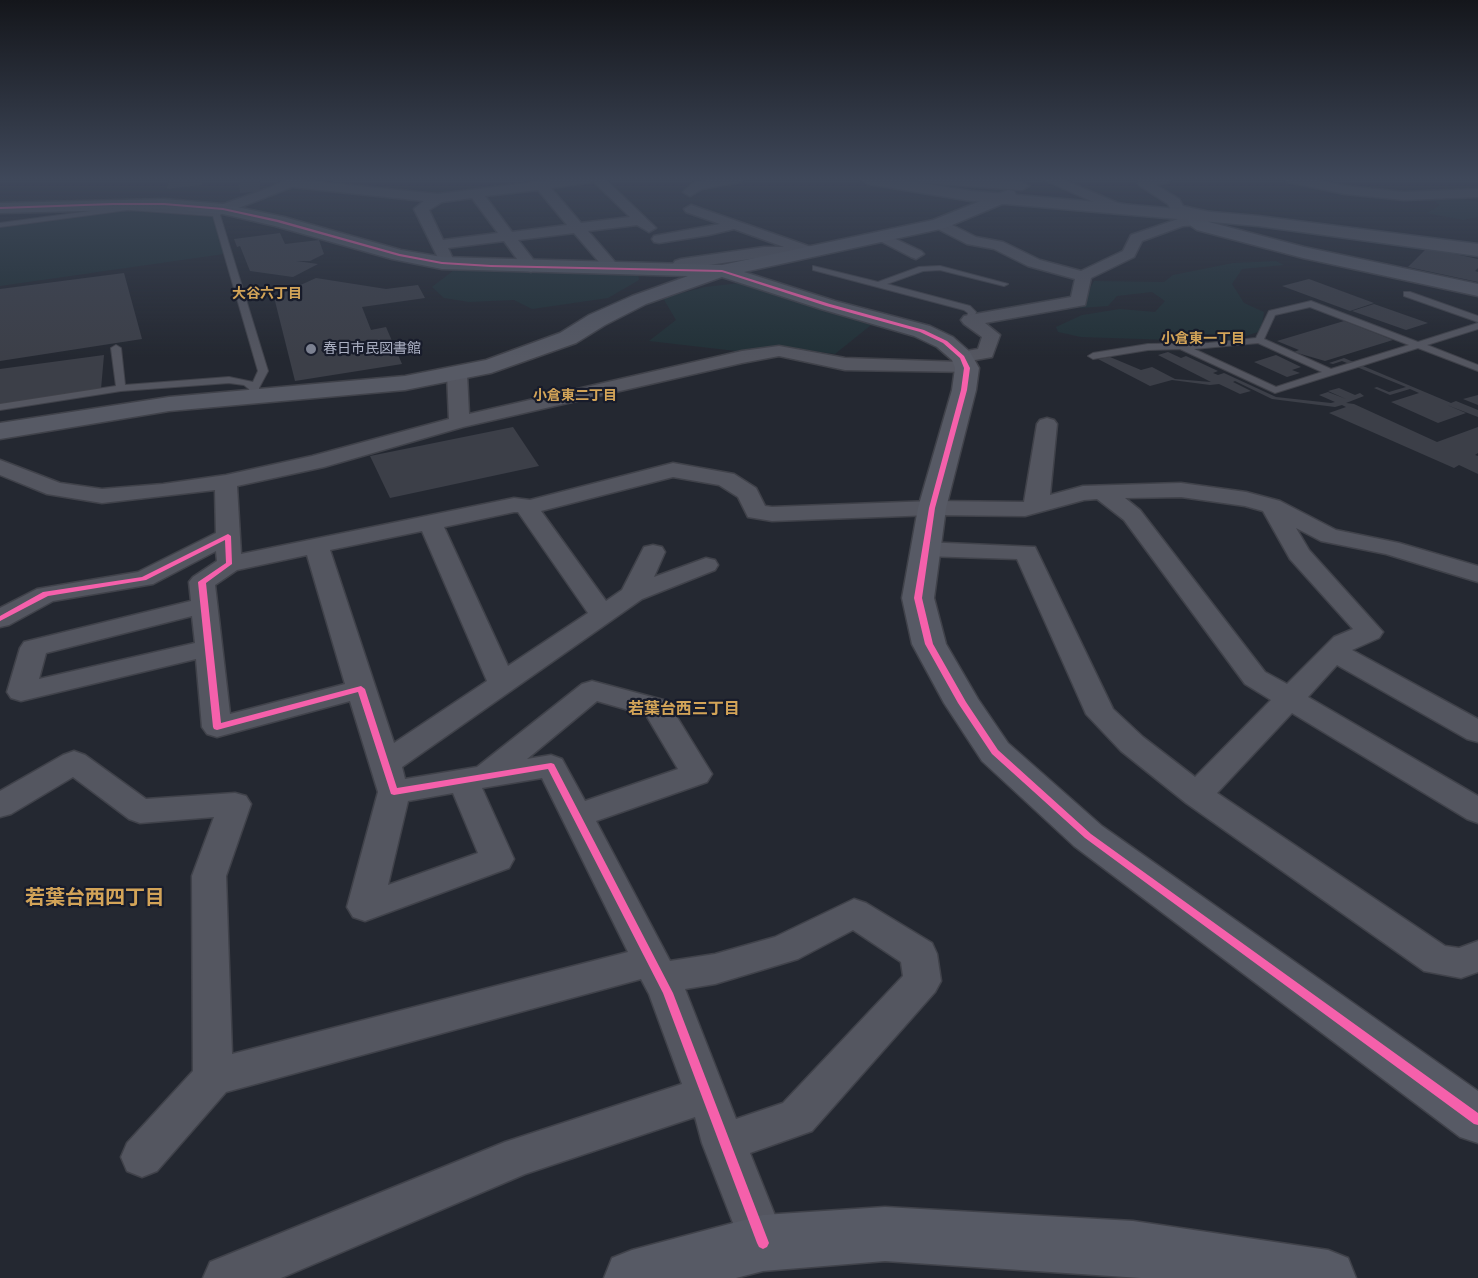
<!DOCTYPE html>
<html>
<head>
<meta charset="utf-8">
<style>
  body { margin:0 }
  canvas { display:block; background:#242831 }
</style>
</head>
<body>
<canvas width="1478" height="1278"></canvas>
<script>
const c = document.querySelector('canvas').getContext('2d');
c.lineJoin = 'round';
function fill(path, color) { c.fillStyle = color; c.fill(path, 'evenodd'); }
const shape = rows => new Path2D(rows.map(r => 'M' + r).join(''));
function stroke(path, color, width, dash) { c.strokeStyle = color; c.lineWidth = width; c.lineCap = dash ? 'butt' : 'round'; c.setLineDash(dash || []); c.stroke(path); }
function label(font, color, halo, rows, align = 'center') {
  c.font = font + ' "DM Sans","Noto Sans JP",sans-serif'; c.lineWidth = 4.5; c.setLineDash([]); c.textBaseline = 'middle'; c.strokeStyle = halo; c.fillStyle = color; for (const [text, x, y, turn = 0] of rows) {
    c.save(); c.translate(x, y); c.rotate((+turn || 0) * Math.PI / 180); c.textAlign = isNaN(turn) ? turn : align; if (halo) c.strokeText(text, 0, 0); c.fillText(text, 0, 0); c.restore();
  }
}
fill(shape([
  [1453,196,1478,202,1478,217,1463,220,1427,213,1440,205,1434,201,1425,201,1431,198],
  [127,211,213,217,224,254,0,286,0,228],
  [1276,261,1284,265,1242,269,1232,284,1244,303,1264,312,1261,331,1237,339,1202,341,1081,337,1058,332,1056,327,1082,315,1120,309,1155,312,1165,301,1152,292,1117,296,1108,306,1080,308,1094,281,1164,282,1173,275,1233,263],
  [454,270,638,274,639,280,608,298,532,309,514,300,469,302,444,298,432,287],
  [740,283,871,325,835,354,782,347,745,352,649,341,676,320,663,298,705,287]
]), '#223137');
fill(shape([
  [169,179,202,179,202,185,167,189],
  [239,179,259,179,260,191,240,193],
  [280,233,285,244,319,240,324,254,310,261,296,261,318,264,293,277,250,271,240,246,237,247,234,239],
  [1427,248,1478,259,1478,268,1475,271,1478,272,1478,282,1408,267],
  [124,273,142,339,0,361,0,289],
  [316,278,386,289,418,285,425,298,362,307,371,330,386,327,402,364,295,381,274,297],
  [1309,279,1374,303,1350,311,1282,286],
  [1374,304,1428,323,1406,330,1352,311],
  [1344,321,1393,340,1325,361,1294,352,1299,350,1277,341],
  [1168,352,1181,358,1186,356,1218,371,1213,373,1218,375,1224,373,1276,397,1331,403,1335,402,1319,395,1328,392,1346,399,1328,391,1339,388,1355,395,1360,393,1364,396,1346,403,1354,404,1437,442,1478,427,1478,453,1475,455,1478,456,1478,474,1459,465,1454,468,1329,413,1346,407,1342,405,1335,407,1272,399,1235,381,1233,382,1251,391,1240,394,1219,384,1210,385,1172,380,1150,386,1098,359,1110,357,1141,370,1152,367,1175,379,1211,382,1158,355],
  [104,355,101,389,0,404,0,369],
  [1276,355,1301,367,1292,370,1300,373,1287,377,1254,362],
  [1344,358,1451,403,1456,401,1478,410,1478,417,1447,405,1466,413,1438,423,1391,402,1419,393,1410,389,1390,395,1374,388,1377,387,1389,392,1406,387,1342,361,1333,364,1329,363],
  [1478,395,1478,405,1463,399],
  [513,427,539,466,390,498,370,456]
]), '#3c3f48');
const lane = shape([
  [128,206,215,212,223,207,227,209,220,215,268,371,259,388,259,396,251,398,249,389,244,385,229,383,121,391,0,410,0,404,116,386,111,348,116,345,121,348,125,385,229,377,253,382,258,371,213,216,128,210,0,227,0,223,128,206],
  [813,266,878,282,919,267,940,266,1008,284,1004,286,940,270,923,271,887,284,970,306,976,312,974,320,970,323,966,320,968,313,964,310,813,270,813,266],
  [1404,292,1410,292,1478,316,1478,322,1404,296,1404,292],
  [1311,301,1418,342,1478,323,1478,329,1427,345,1478,365,1478,371,1418,348,1275,393,1180,349,1148,350,1093,359,1088,356,1093,353,1148,344,1209,343,1256,338,1269,311,1311,301],
  [1310,307,1409,345,1331,369,1264,339,1275,315,1310,307],
  [1258,343,1322,372,1276,387,1194,349,1258,343]
]);
const street = shape([
  [288,179,438,194,560,179,605,179,656,228,649,232,637,225,588,231,615,262,610,270,604,272,598,270,596,267,599,262,574,233,518,240,539,267,531,272,525,270,504,241,448,248,453,259,445,264,440,262,414,209,424,201,292,187,228,212,223,213,216,209,218,206,269,188,288,179],
  [594,182,630,217,581,223,551,188,594,182],
  [538,190,567,225,512,232,485,196,538,190],
  [472,198,498,233,443,240,429,210,442,202,472,198],
  [715,179,743,179,741,182,702,189,690,196,683,192,693,183,715,179],
  [914,179,977,179,1022,182,1029,186,1022,190,921,183,914,179],
  [1042,179,1061,179,1118,203,1145,208,1147,211,1140,215,1109,209,1042,179],
  [1146,179,1171,179,1169,182,1156,185,1179,199,1183,206,1214,213,1216,216,1209,220,1172,212,1168,204,1140,186,1138,183,1140,180,1146,179],
  [1285,179,1311,179,1345,186,1404,192,1478,189,1478,197,1404,200,1345,194,1287,182,1285,179],
  [691,205,814,248,817,251,809,256,764,257,681,269,675,267,673,264,675,261,681,259,764,247,784,247,734,229,709,235,659,243,654,242,652,239,654,236,720,224,686,212,684,209,691,205],
  [1181,218,1197,218,1204,222,1202,225,1183,226,1142,241,1134,257,1091,278,1085,305,985,323,1000,335,992,357,964,362,974,364,976,368,974,372,845,370,779,356,742,363,463,427,324,467,237,486,241,554,514,498,530,500,673,463,734,474,756,488,765,506,772,507,932,501,1024,502,1037,424,1040,420,1047,418,1054,420,1057,424,1050,495,1083,486,1181,483,1246,492,1280,501,1336,530,1399,543,1478,566,1478,582,1386,554,1321,541,1296,528,1309,550,1383,632,1379,638,1352,650,1478,719,1478,742,1467,739,1337,665,1308,697,1478,796,1478,823,1467,819,1292,713,1217,793,1445,946,1459,948,1478,941,1478,972,1461,978,1424,971,1186,803,1121,751,1086,714,1017,559,924,556,915,554,912,549,915,544,924,542,1035,547,1113,709,1143,737,1195,777,1271,700,1245,684,1124,520,1097,499,1084,500,1025,516,932,515,772,521,748,517,738,497,719,485,673,477,541,511,606,601,622,590,644,547,653,545,662,547,665,552,654,577,706,558,715,560,718,565,715,570,642,599,402,767,405,779,477,767,582,684,592,681,667,701,712,774,707,782,596,821,670,961,715,954,775,937,854,899,866,903,932,943,937,954,941,981,935,992,812,1131,750,1153,786,1243,779,1259,763,1266,747,1259,702,1143,695,1117,525,1174,281,1278,203,1278,210,1262,505,1142,682,1084,649,994,641,979,226,1092,157,1171,142,1177,127,1171,121,1157,127,1143,193,1071,192,876,214,817,140,823,129,819,73,777,11,814,0,817,0,791,63,755,74,751,85,755,146,799,235,793,246,796,251,804,226,876,232,1054,628,952,542,778,482,788,514,859,509,868,365,921,353,917,347,907,378,792,350,701,217,737,207,734,202,727,196,659,21,701,11,698,7,692,20,648,24,642,191,601,189,582,193,577,217,561,216,551,153,584,53,601,9,625,0,627,0,608,37,589,138,572,216,533,215,490,102,503,47,494,0,475,0,460,60,483,102,489,163,484,226,475,312,456,449,419,447,374,450,370,457,368,464,370,467,374,469,414,742,351,779,346,845,358,960,362,953,357,955,353,978,349,982,337,964,324,961,320,964,316,1071,297,1075,279,1028,266,994,249,967,244,934,227,932,224,934,221,944,221,976,237,1003,242,1040,260,1081,271,1123,251,1131,235,1181,218],
  [1181,497,1245,506,1263,511,1290,559,1353,629,1334,637,1287,684,1265,672,1140,510,1125,498,1181,497],
  [514,512,518,512,588,613,508,666,444,527,514,512],
  [422,531,487,681,394,743,330,550,422,531],
  [307,555,345,684,230,714,215,585,237,570,307,555],
  [192,616,195,643,39,679,46,653,192,616],
  [597,701,646,715,678,769,585,801,562,759,551,755,527,759,597,701],
  [453,793,478,853,388,885,408,801,453,793],
  [853,930,901,962,903,976,783,1103,736,1119,685,989,715,984,798,959,853,930],
  [885,234,921,251,924,254,916,259,911,257,880,241,878,238,880,235,885,234]
]);
const secondary = shape([
  [1008,190,1014,191,1016,195,1014,199,945,228,744,272,835,301,930,326,953,337,970,352,979,368,976,390,946,508,934,598,946,644,978,699,1008,743,1102,826,1478,1091,1478,1143,1460,1137,1074,846,982,761,944,703,912,644,902,598,918,508,952,390,955,368,952,360,937,347,914,336,821,309,722,277,646,304,605,325,576,343,491,373,405,390,169,411,0,439,0,423,169,397,405,376,486,360,560,333,589,315,632,296,688,276,442,269,392,259,275,226,223,214,164,209,0,213,0,203,164,199,223,204,284,217,401,250,442,257,722,265,933,220,1008,190],
  [1194,210,1200,211,1209,222,1304,247,1478,284,1478,296,1303,258,1197,230,1191,226,1185,215,1188,211,1194,210],
  [885,1207,1133,1221,1328,1250,1348,1258,1356,1278,1141,1278,885,1261,763,1271,736,1278,604,1278,612,1258,632,1250,763,1215,885,1207]
]);
const primary = shape([
  [860,179,897,179,971,191,1258,216,1478,244,1478,256,1258,226,971,201,868,184,860,179]
]);
stroke(lane, '#40424a', 2);
stroke(street, '#40424a', 3);
stroke(secondary, '#40424a', 3);
stroke(primary, '#41454e', 3);
fill(lane, '#545660');
fill(street, '#545660');
fill(secondary, '#575a65');
fill(primary, '#565862');
fill(shape([
  [113,203,164,203,223,208,279,220,400,254,442,262,491,265,722,270,830,304,924,330,947,341,964,356,970,368,967,390,935,508,922,598,933,644,966,702,998,750,1091,834,1478,1113,1478,1125,1474,1124,1085,838,992,754,958,703,925,644,914,598,929,508,961,390,964,368,960,358,943,343,920,332,826,306,722,272,491,267,442,264,399,256,277,222,223,210,164,205,113,205,0,209,0,207,113,203],
  [228,534,231,536,232,564,206,583,221,723,361,686,365,689,397,788,551,763,554,764,673,993,769,1243,767,1247,763,1249,759,1247,757,1243,663,993,548,769,394,795,391,794,358,692,217,730,214,729,213,727,198,582,226,563,225,540,146,580,48,596,0,621,0,616,43,592,142,577,228,534]
]), '#f560ab');
const sky = c.createLinearGradient(0, 0, 0, 358);
sky.addColorStop(0, '#14161b');
sky.addColorStop(0.5, '#3f485a');
sky.addColorStop(1, '#3f485a00');
c.fillStyle = sky;
c.fillRect(0, 0, 1478, 358);
for (const [x, y, r, color] of [
  [311,349,6,"#7c8191"]
]) { const dot = new Path2D(); dot.arc(x, y, r, 0, 2 * Math.PI); c.fillStyle = color; c.fill(dot); stroke(dot, '#181c2b', 2); }
label('bold 14px', '#d3a458', '#181c2b', [
  ["大谷六丁目",267,294],
  ["小倉東一丁目",1203,339],
  ["小倉東二丁目",575,396]
]);
label('14px', '#acb1c4', '#181c2b', [
  ["春日市民図書館",323,349]
], 'left');
label('bold 16px', '#d3a458', '#181c2b', [
  ["若葉台西三丁目",684,710]
]);
label('bold 20px', '#d3a458', '#181c2b', [
  ["若葉台西四丁目",95,899]
]);
</script>
</body>
</html>
